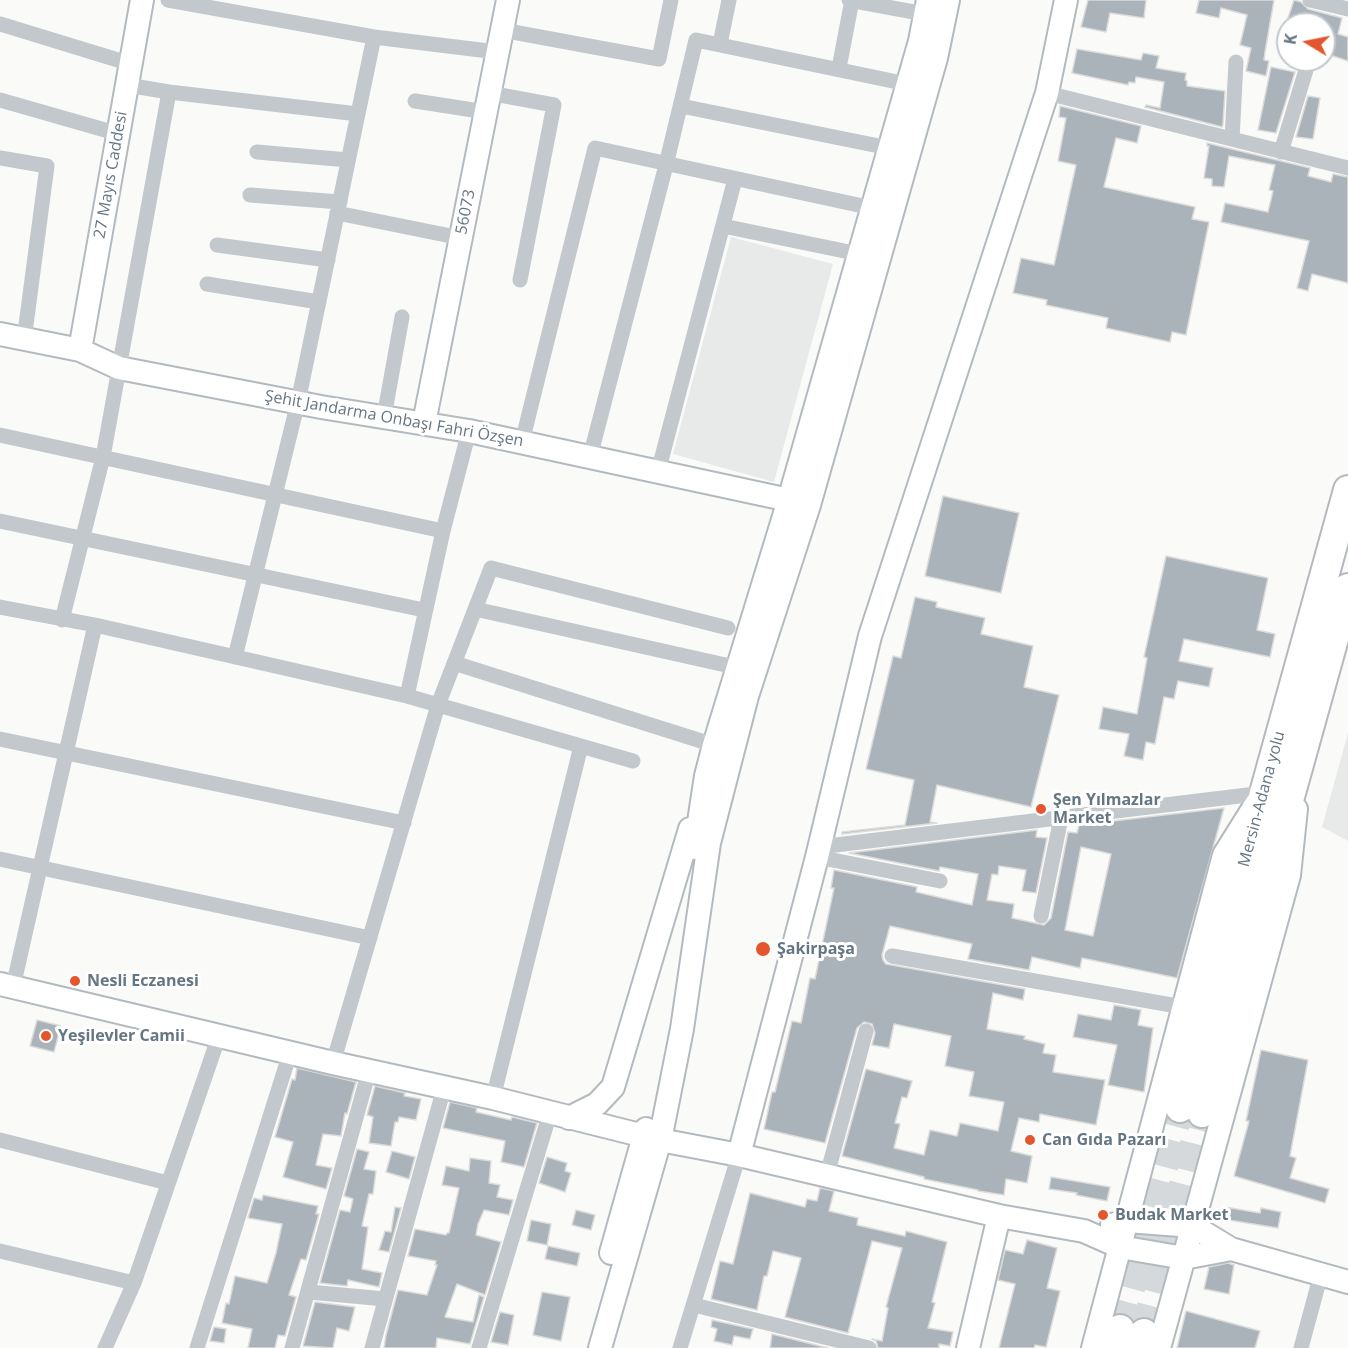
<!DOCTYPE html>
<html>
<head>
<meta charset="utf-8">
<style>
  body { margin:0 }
  #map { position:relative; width:1348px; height:1348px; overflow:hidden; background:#fafaf8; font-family:"Open Sans",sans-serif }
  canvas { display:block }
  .north { position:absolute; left:1276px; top:12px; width:60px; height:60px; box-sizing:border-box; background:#fff; border:2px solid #c1c8cd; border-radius:50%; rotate:280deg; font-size:16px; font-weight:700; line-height:24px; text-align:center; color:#657683 }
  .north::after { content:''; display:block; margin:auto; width:21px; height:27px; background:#e4572e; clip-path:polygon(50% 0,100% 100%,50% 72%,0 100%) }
</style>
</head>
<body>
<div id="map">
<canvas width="1348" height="1348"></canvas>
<div class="north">K</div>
</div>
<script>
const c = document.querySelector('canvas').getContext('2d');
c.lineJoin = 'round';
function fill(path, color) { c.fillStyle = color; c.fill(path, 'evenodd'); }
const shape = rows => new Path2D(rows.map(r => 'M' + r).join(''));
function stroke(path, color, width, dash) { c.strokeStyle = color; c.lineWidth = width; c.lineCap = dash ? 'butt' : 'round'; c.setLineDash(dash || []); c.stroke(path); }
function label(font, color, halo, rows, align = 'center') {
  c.font = font + ' "Open Sans",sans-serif'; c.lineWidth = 6; c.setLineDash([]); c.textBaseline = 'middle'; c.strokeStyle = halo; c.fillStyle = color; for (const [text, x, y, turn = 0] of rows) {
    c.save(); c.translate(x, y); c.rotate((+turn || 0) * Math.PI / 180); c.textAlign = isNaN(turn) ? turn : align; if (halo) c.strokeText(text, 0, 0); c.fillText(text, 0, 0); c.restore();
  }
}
fill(shape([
  [731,237,833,264,774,482,673,454],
  [1348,733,1348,841,1322,827]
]), '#e8e9e9');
const building = shape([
  [1088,0,1146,0,1144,18,1110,13,1106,32,1081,27,1088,0],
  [1199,0,1274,0,1265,52,1264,60,1269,61,1266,76,1246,71,1251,48,1240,45,1247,15,1221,8,1219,18,1196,13,1199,0],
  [1294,0,1301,2,1308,9,1342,18,1338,34,1348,37,1348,61,1324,53,1324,24,1286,24,1294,0],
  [1077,49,1141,60,1143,53,1159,56,1156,68,1186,73,1185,80,1187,81,1187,86,1225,91,1223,124,1222,127,1145,107,1146,105,1160,108,1164,82,1136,77,1135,83,1129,82,1128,85,1072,73,1077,49],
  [1271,67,1295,72,1276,133,1258,130,1271,67],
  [1308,96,1320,98,1313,139,1296,137,1308,96],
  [1060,106,1141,126,1137,143,1116,138,1104,187,1195,207,1192,219,1209,222,1186,335,1172,332,1170,342,1106,328,1108,318,1046,305,1047,300,1013,293,1021,258,1054,265,1076,165,1058,161,1066,118,1059,117,1060,106],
  [1207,143,1310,168,1308,176,1331,182,1333,174,1348,177,1348,283,1312,274,1308,291,1297,288,1309,241,1221,222,1225,203,1268,212,1273,191,1269,190,1275,165,1229,156,1224,187,1212,186,1212,179,1204,178,1209,146,1207,146,1207,143],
  [943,496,1019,513,1001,593,925,576,943,496],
  [1166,556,1268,578,1257,630,1275,634,1270,657,1184,639,1179,661,1213,668,1209,687,1178,681,1174,699,1164,697,1155,744,1146,742,1143,760,1124,756,1129,734,1099,729,1103,707,1137,714,1147,658,1144,657,1166,556],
  [915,597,937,602,936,607,985,618,981,634,1033,646,1024,687,1059,695,1031,807,937,785,930,822,937,823,842,834,842,832,905,825,914,780,866,769,893,656,901,658,915,597],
  [1224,808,1177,978,1082,958,1080,968,1032,957,1029,970,968,959,972,944,890,926,882,955,883,960,886,964,1025,989,1023,1000,993,993,987,1029,1025,1036,1024,1039,1045,1044,1043,1053,1056,1055,1053,1072,1105,1080,1096,1125,1040,1114,1039,1122,1019,1118,1011,1151,1032,1156,1027,1183,1006,1179,1004,1195,978,1191,978,1190,924,1179,924,1177,842,1156,866,1069,912,1081,907,1098,902,1097,895,1123,900,1124,894,1148,924,1155,930,1130,957,1136,960,1123,998,1131,1004,1102,969,1096,974,1072,945,1066,951,1036,894,1024,889,1048,872,1045,875,1033,872,1024,864,1022,857,1028,825,1143,764,1129,772,1092,775,1092,792,1021,801,1023,810,978,815,979,834,888,831,888,834,870,917,887,916,892,972,905,978,874,940,867,939,871,849,853,1037,830,1036,837,1047,838,1036,893,1022,891,1026,870,999,866,998,875,992,874,987,900,1014,904,1012,918,1044,925,1051,918,1068,832,1077,833,1079,825,1224,808],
  [1081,847,1111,854,1093,936,1065,930,1081,847],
  [1114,1005,1141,1010,1138,1025,1153,1028,1144,1092,1108,1085,1117,1045,1073,1037,1078,1014,1111,1020,1114,1005],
  [37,1020,61,1026,54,1052,30,1046,37,1020],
  [1261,1050,1308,1060,1290,1156,1296,1158,1290,1178,1329,1189,1325,1203,1234,1176,1249,1121,1246,1121,1261,1050],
  [297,1068,356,1082,347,1114,345,1113,341,1136,323,1134,316,1165,332,1168,326,1189,283,1177,293,1142,275,1137,292,1079,295,1080,297,1068],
  [375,1086,405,1093,404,1096,421,1099,416,1120,399,1117,398,1122,395,1122,391,1146,369,1143,373,1117,367,1115,375,1086],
  [450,1102,477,1108,476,1112,511,1120,512,1117,537,1123,524,1167,501,1162,505,1141,443,1128,450,1102],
  [357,1149,369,1152,364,1169,376,1171,373,1194,369,1194,362,1226,368,1227,362,1269,382,1273,379,1287,348,1280,347,1286,320,1283,340,1210,350,1212,353,1199,344,1196,357,1149],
  [392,1151,415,1157,409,1179,386,1172,392,1151],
  [547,1157,567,1163,565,1171,571,1173,565,1192,539,1183,547,1157],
  [470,1158,491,1161,489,1183,500,1185,497,1197,513,1200,509,1215,484,1210,478,1224,476,1235,501,1242,485,1295,457,1284,445,1317,473,1322,479,1295,484,1297,470,1344,437,1338,436,1348,384,1348,386,1335,398,1290,427,1295,437,1265,435,1265,436,1261,408,1256,415,1229,446,1235,447,1233,449,1233,459,1188,442,1185,446,1166,469,1171,470,1158],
  [1051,1177,1110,1187,1107,1201,1076,1195,1077,1193,1049,1189,1051,1177],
  [820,1188,834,1191,829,1211,858,1218,857,1225,905,1236,906,1231,947,1242,932,1302,935,1303,928,1328,953,1332,950,1346,939,1344,939,1348,878,1348,876,1341,872,1339,882,1341,888,1308,886,1307,902,1248,872,1241,848,1333,785,1317,801,1258,773,1251,767,1276,764,1276,757,1310,711,1299,720,1261,733,1264,750,1193,805,1207,807,1199,817,1201,820,1188],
  [263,1195,318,1206,316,1214,319,1214,306,1260,301,1259,289,1295,296,1297,285,1336,278,1335,275,1348,248,1348,252,1329,222,1323,226,1303,229,1304,235,1276,267,1283,276,1253,282,1224,248,1218,254,1198,262,1200,263,1195],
  [395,1207,401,1208,389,1252,379,1250,385,1231,391,1232,395,1207],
  [1225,1207,1260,1213,1261,1208,1281,1212,1278,1228,1222,1219,1225,1207],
  [576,1210,595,1215,591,1230,572,1225,576,1210],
  [531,1220,551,1224,547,1245,527,1241,531,1220],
  [1027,1240,1057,1248,1047,1288,1060,1291,1046,1347,1035,1345,1034,1348,999,1348,1015,1284,998,1280,1005,1250,1023,1254,1027,1240],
  [548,1246,580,1253,577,1266,545,1259,548,1246],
  [1228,1263,1234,1265,1229,1294,1204,1289,1209,1267,1228,1263],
  [542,1292,570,1297,561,1341,533,1335,542,1292],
  [315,1302,355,1307,349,1331,337,1328,333,1348,303,1346,315,1302],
  [1186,1311,1260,1331,1255,1348,1177,1348,1186,1311],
  [500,1312,514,1315,508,1345,491,1342,500,1312],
  [712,1320,753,1329,750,1339,734,1336,732,1345,714,1341,717,1329,711,1327,712,1320],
  [214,1327,226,1329,224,1343,210,1341,214,1327],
  [772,1334,828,1348,770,1348,772,1334]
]);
fill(building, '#aab3b9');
stroke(building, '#dcdcda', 1.5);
stroke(shape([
  [1120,1329,1180,1108],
  [1144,1333,1202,1113]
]), '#d5d9db', 28, [28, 14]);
const secondary = shape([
  [0,334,80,350,119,368,321,407,469,431,789,500],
  [80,350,142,0],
  [424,423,508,0],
  [695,848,706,776,714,745,789,500,920,41,928,0],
  [0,984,333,1063,493,1098,660,1140,739,1155,999,1216,1084,1231,1120,1247,1184,1258,1231,1249],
  [569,1118,597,1104,613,1087,690,829],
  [739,1155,817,857,870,636,1047,93,1066,0],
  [1112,1225,1127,1221,1193,1226,1231,1249,1348,1282],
  [611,1253,646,1129],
  [600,1348,660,1140,682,1029,709,843,747,696,809,505,936,58,948,0],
  [968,1348,999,1216],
  [1093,1348,1224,855,1256,804],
  [1159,1348,1289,875,1296,809]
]);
const highway = shape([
  [1180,1108,1264,793,1348,490],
  [1202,1113,1348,588],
  [1115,1348,1120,1329],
  [1139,1348,1144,1333]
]);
stroke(secondary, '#b3babf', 26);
stroke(highway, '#b4b9bd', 32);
stroke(shape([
  [168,0,374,37,497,52],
  [849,0,925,14],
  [1310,0,1348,9],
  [0,24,131,64],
  [502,30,659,59,671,0],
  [720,44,729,0],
  [839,68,852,0],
  [127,85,169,92,358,114],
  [489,93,554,105,520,280],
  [1047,93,1348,168],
  [0,100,119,134],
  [415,101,486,112],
  [681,106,889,148],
  [1232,139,1236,62],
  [257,152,348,160],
  [1281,152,1306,70],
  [0,158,47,166,24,340],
  [250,195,340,202],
  [337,213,461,238],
  [723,226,859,254],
  [217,245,328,260],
  [207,284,319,302],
  [384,417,402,317],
  [0,435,443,531],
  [522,442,595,148,872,208],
  [590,457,666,165,696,40,907,84],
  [658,472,735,179],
  [0,521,424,610],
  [0,607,95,625,407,696,633,761],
  [475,609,739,668],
  [62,620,103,457,169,92],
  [235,657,298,402,374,37],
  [454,663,714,745],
  [407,696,443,531,469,431],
  [0,739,404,823],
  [819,847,1264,793],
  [817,857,940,881],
  [0,859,370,938],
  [1041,916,1061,818],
  [892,956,1183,1007],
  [13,987,95,625],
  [333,1063,438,705,491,568,728,628],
  [493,1098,581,746],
  [0,1140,168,1183],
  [827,1175,866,1031],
  [0,1251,134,1283],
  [309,1292,385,1299],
  [694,1305,869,1348],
  [105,1348,134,1283,219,1036],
  [197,1348,290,1053],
  [292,1348,369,1071],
  [372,1348,444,1088],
  [479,1348,550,1113],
  [680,1348,739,1155],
  [1301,1348,1321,1274]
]), '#c3c8cc', 15);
stroke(secondary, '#fff', 22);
stroke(highway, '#fff', 28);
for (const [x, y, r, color] of [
  [1041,809,6,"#e4572e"],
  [763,949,8,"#e4572e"],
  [75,981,6,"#e4572e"],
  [46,1036,6,"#e4572e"],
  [1030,1140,6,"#e4572e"],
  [1103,1215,6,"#e4572e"]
]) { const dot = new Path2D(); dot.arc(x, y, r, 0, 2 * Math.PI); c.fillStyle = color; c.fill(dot); stroke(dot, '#fff', 2); }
label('16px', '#657683', '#fff', [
  ["27 Mayıs Caddesi",111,175,-80],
  ["56073",466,212,-79],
  ["Şehit Jandarma Onbaşı Fahri Özşen",394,419,10],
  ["Mersin-Adana yolu",1262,799,-75]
]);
label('bold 16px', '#657683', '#fff', [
  ["Şen Yılmazlar",1053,800],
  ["Market",1053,818],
  ["Şakirpaşa",777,949],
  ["Nesli Eczanesi",87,981],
  ["Yeşilevler Camii",58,1036],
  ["Can Gıda Pazarı",1042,1140],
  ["Budak Market",1115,1215]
], 'left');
</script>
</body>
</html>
